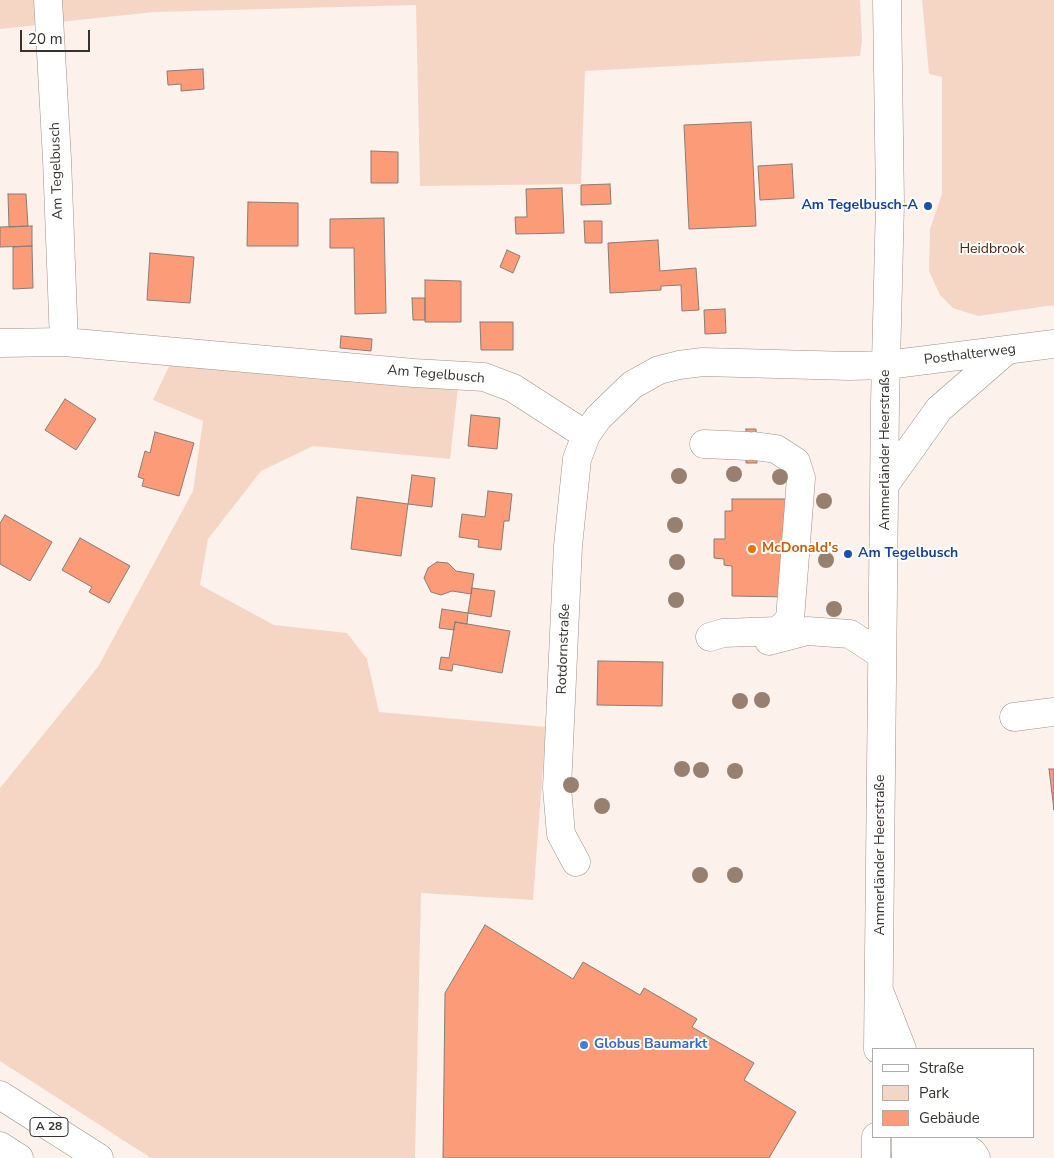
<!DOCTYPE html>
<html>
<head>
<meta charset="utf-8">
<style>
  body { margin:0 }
  #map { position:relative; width:1054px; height:1158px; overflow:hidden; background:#fdf1eb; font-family:"Nunito Sans",sans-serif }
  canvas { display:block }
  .legend { position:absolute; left:872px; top:1048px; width:162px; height:90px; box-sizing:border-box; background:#fff; border:1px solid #afadac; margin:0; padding:6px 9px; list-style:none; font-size:15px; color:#37322f }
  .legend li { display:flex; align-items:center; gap:10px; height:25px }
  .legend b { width:25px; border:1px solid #afadac }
  .scale { position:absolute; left:20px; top:30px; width:70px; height:22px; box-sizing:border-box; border:2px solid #37322f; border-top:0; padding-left:6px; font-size:15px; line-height:18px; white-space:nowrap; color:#37322f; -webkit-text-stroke:4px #fff; paint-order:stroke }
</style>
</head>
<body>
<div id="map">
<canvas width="1054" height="1158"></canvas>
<ul class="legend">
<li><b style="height:6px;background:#fff"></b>Straße</li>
<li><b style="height:14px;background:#f5d6c5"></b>Park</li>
<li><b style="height:14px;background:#fc9b77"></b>Gebäude</li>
</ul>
<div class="scale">20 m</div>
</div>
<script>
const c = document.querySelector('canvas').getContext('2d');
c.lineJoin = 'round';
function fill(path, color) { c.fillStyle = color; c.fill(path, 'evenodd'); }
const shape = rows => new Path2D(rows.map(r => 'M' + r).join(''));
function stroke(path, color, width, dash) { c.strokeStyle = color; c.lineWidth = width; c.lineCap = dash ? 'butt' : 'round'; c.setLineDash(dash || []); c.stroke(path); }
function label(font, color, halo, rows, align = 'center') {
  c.font = font + ' "Nunito Sans",sans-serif'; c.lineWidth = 4; c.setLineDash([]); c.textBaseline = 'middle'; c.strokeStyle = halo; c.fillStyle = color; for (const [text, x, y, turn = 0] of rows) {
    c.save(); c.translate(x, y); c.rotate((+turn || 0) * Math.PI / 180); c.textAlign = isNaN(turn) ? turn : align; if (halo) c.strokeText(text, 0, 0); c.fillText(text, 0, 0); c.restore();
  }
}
fill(shape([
  [0,0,44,0,45,24,0,29],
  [48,0,860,0,862,40,860,56,585,71,581,184,420,186,416,5,154,12,50,23],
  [922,0,1054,0,1054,305,978,316,953,308,940,295,929,271,930,229,942,194,942,77,929,74],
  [172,360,458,388,450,459,313,446,261,471,208,539,200,585,274,625,347,633,367,659,379,712,546,727,533,900,421,893,415,1158,151,1158,0,1061,0,788,98,667,193,491,203,421,153,400]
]), '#f5d6c5');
const building = shape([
  [203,69,204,89,181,91,181,84,168,85,167,71,203,69],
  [751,122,756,226,689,229,684,125,751,122],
  [371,151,398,152,398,183,371,183,371,151],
  [792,164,794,198,760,200,758,166,792,164],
  [610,184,611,204,581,205,581,185,610,184],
  [562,188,564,233,516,234,515,217,527,217,526,189,562,188],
  [8,194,26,194,28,226,9,227,8,194],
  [248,202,298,203,298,246,247,246,248,202],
  [384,218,386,313,355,314,354,248,330,248,330,219,384,218],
  [584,221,602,221,602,243,585,243,584,221],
  [32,226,32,246,0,247,0,227,32,226],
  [658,240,660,271,696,268,699,310,682,311,681,285,661,286,661,290,610,293,608,243,658,240],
  [32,246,33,288,13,289,13,247,32,246],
  [507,250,520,256,513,273,500,267,507,250],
  [150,253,194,257,190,303,147,300,150,253],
  [425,280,461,281,461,322,425,322,425,280],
  [412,298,425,298,425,320,413,320,412,298],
  [725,309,726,333,705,334,704,310,725,309],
  [480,322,513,322,513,350,481,350,480,322],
  [341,336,372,339,371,351,340,348,341,336],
  [65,399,96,419,76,450,45,430,65,399],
  [471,415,500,418,497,449,468,446,471,415],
  [746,429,756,429,757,463,746,463,746,429],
  [155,432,194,443,179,496,142,486,144,479,138,477,145,451,150,453,155,432],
  [412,475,435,478,432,507,408,504,412,475],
  [488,491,512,494,509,521,504,521,501,550,478,547,479,540,459,537,462,514,485,517,488,491],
  [357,497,408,504,401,556,351,549,357,497],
  [732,499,786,499,791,597,732,596,732,566,724,565,724,559,714,558,714,539,725,539,725,511,732,511,732,499],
  [5,515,52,542,30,581,0,564,0,523,5,515],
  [80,538,130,566,109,603,89,592,92,587,62,570,80,538],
  [437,562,448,563,456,571,474,574,471,594,452,591,441,595,431,592,424,578,428,568,437,562],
  [472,588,495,591,491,617,468,613,472,588],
  [442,609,468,613,467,624,455,622,454,630,439,628,442,609],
  [455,622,510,631,502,673,453,664,452,671,439,669,441,657,449,658,455,622],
  [598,661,663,662,662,706,597,705,598,661],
  [1049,769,1054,769,1054,810,1049,769],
  [485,925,573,979,583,962,640,995,644,988,697,1019,692,1027,754,1063,744,1080,796,1112,769,1158,443,1158,445,993,485,925]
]);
fill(building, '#fc9b77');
stroke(building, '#8a7c76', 1);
const minor = shape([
  [48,0,57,159,64,342],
  [0,343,64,342,414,373,484,377,513,388,586,435],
  [704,444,748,446],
  [886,483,939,409,1006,351],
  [710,637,723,633,778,631,790,619,801,478,796,462,776,449,754,446],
  [769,641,807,631,850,634,882,655],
  [1014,717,1054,712],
  [576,862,561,834,557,788,568,546,577,459,586,435,598,418,632,385,659,370,679,365,703,362,850,366,887,365,1054,344],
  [878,1049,885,403,890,203,887,0],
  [906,1156,930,1145,960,1145,972,1152,976,1158],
  [876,1158,876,1137]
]);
const highway = shape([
  [880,993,902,1049],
  [0,1095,99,1158],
  [906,1137,906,1158],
  [0,1146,19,1158]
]);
stroke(minor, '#9e918a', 29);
stroke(highway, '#9e918a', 29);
stroke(minor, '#fff', 28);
stroke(highway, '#fff', 28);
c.fillStyle = '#988071';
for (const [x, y] of [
  [734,474],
  [679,476],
  [780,477],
  [824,501],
  [675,525],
  [826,560],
  [677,562],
  [676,600],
  [834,609],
  [762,700],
  [740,701],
  [682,769],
  [701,770],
  [735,771],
  [571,785],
  [602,806],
  [700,875],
  [735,875]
]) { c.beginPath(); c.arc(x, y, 8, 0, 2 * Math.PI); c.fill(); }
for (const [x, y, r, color] of [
  [928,206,5,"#1a4fb4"],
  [752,549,5,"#e8710a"],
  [848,554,5,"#1a4fb4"],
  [584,1045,5,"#3f7fe0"]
]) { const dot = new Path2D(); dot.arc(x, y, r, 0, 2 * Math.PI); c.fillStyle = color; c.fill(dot); stroke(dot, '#fff', 2); }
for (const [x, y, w] of [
  [49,1127,38]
]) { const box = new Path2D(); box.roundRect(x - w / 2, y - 9.5, w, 19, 4); c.fillStyle = '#fff'; c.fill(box); stroke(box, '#37322f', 1); }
label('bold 12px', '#37322f', null, [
  ["A 28",49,1127]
]);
label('14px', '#37322f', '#fff', [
  ["Am Tegelbusch",57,171,-92],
  ["Posthalterweg",970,355,-7],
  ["Am Tegelbusch",436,375,5],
  ["Ammerländer Heerstraße",886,450,-90],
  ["Rotdornstraße",564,649,-88],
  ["Ammerländer Heerstraße",881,855,-90]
]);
label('bold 14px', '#164399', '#fff', [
  ["Am Tegelbusch-A",918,206],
  ["Am Tegelbusch",858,554,"left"]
], 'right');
label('14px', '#46230d', '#fff', [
  ["Heidbrook",992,250]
]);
label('bold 14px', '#c56008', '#fff', [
  ["McDonald's",762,549]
], 'left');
label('bold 14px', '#366cbe', '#fff', [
  ["Globus Baumarkt",594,1045]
], 'left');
</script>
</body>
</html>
